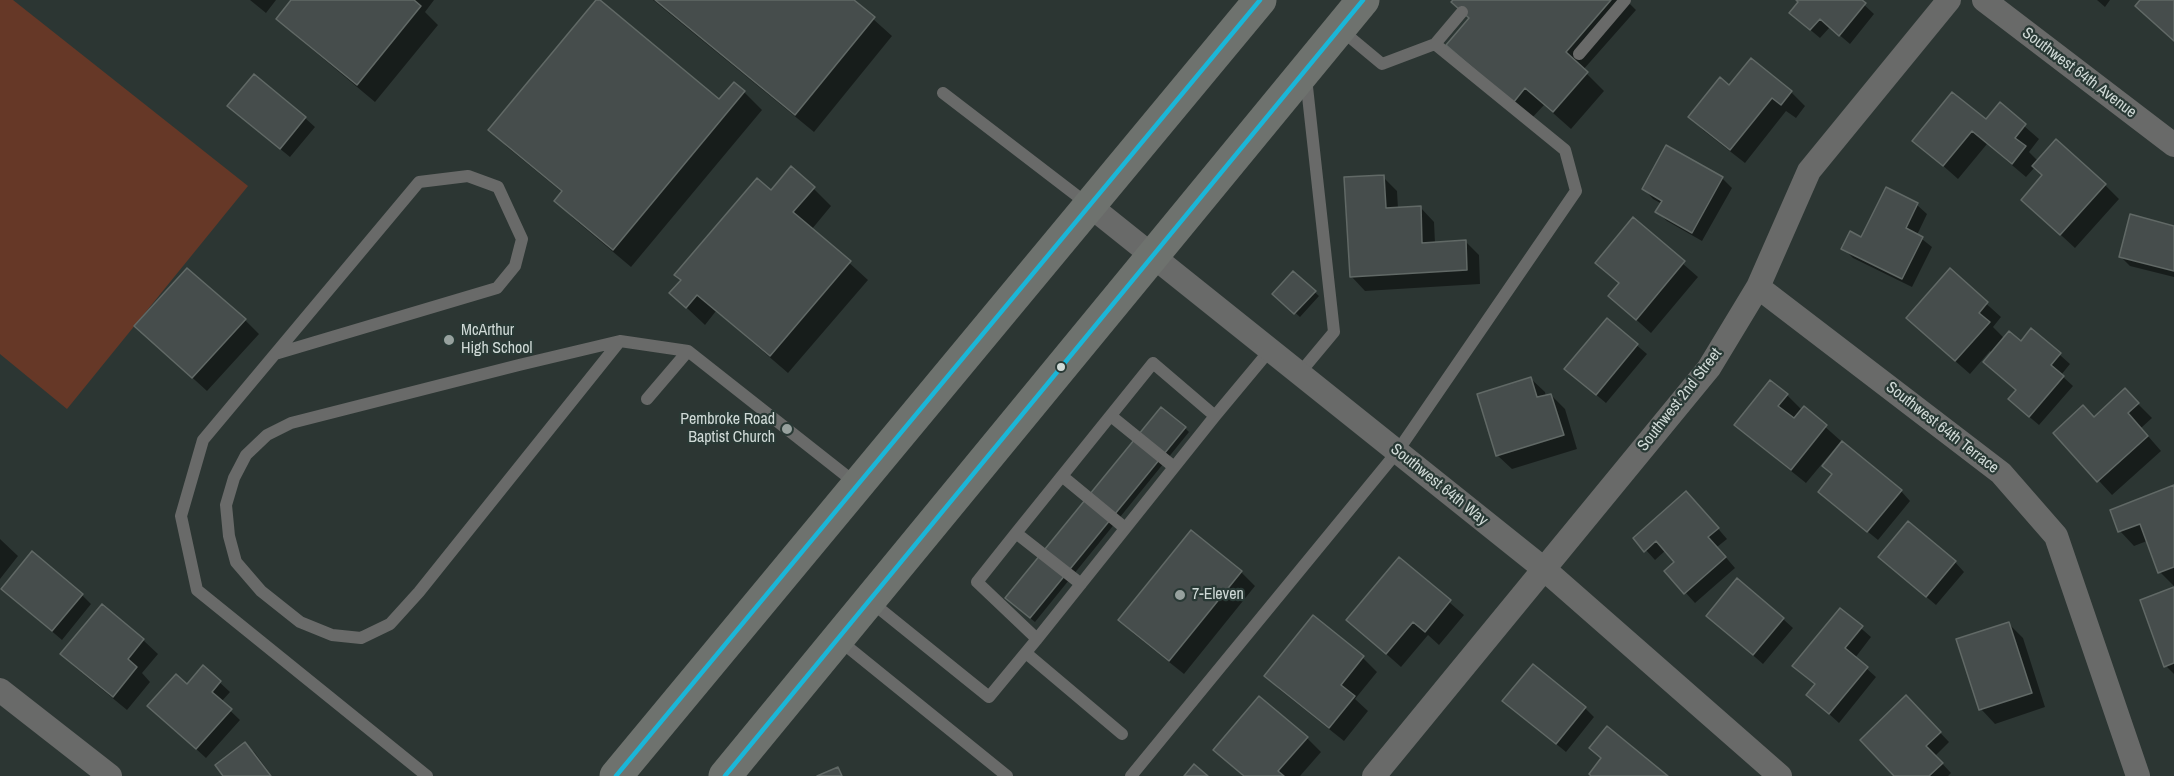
<!DOCTYPE html>
<html>
<head>
<meta charset="utf-8">
<style>
  body { margin:0 }
  canvas { display:block; background:#2c3633 }
</style>
</head>
<body>
<canvas width="2174" height="776"></canvas>
<script>
const c = document.querySelector('canvas').getContext('2d');
c.lineJoin = 'round';
function fill(path, color) { c.fillStyle = color; c.fill(path, 'evenodd'); }
const shape = rows => new Path2D(rows.map(r => 'M' + r).join(''));
function stroke(path, color, width, dash) { c.strokeStyle = color; c.lineWidth = width; c.lineCap = dash ? 'butt' : 'round'; c.setLineDash(dash || []); c.stroke(path); }
function label(font, color, halo, rows, align = 'center') {
  c.font = font + ' "Archivo Narrow",sans-serif'; c.lineWidth = 4.5; c.setLineDash([]); c.textBaseline = 'middle'; c.strokeStyle = halo; c.fillStyle = color; for (const [text, x, y, turn = 0] of rows) {
    c.save(); c.translate(x, y); c.rotate((+turn || 0) * Math.PI / 180); c.textAlign = isNaN(turn) ? turn : align; if (halo) c.strokeText(text, 0, 0); c.fillText(text, 0, 0); c.restore();
  }
}
fill(shape([
  [0,0,13,0,248,186,67,409,0,354]
]), '#663827');
fill(shape([
  [250,0,276,0,266,13],
  [293,0,434,0,425,12,438,25,375,102,296,36,278,19],
  [598,0,719,101,744,92,762,110,631,267,574,219,556,201,563,193,507,147,490,129],
  [653,0,852,0,892,36,814,132],
  [1455,0,1626,0,1636,10,1583,70,1604,91,1571,129,1544,105,1531,119,1466,63,1470,19],
  [1796,0,1859,0,1874,14,1850,44,1830,27,1820,38,1801,22,1800,3],
  [2097,0,2110,0,2105,7],
  [1730,87,1791,92,1805,106,1796,118,1786,111,1745,163,1704,131,1690,117],
  [2000,105,2039,139,2029,152,2038,161,2105,185,2119,199,2075,248,2037,213,2044,176,2035,167,2026,177,1987,144,1958,179,1914,140,1986,122],
  [239,115,305,118,315,127,290,157],
  [1667,147,1723,179,1732,188,1702,241,1667,221,1657,212,1662,204,1653,199,1644,189],
  [1383,177,1397,191,1398,209,1420,207,1434,222,1435,243,1465,241,1479,255,1480,284,1365,291,1351,276],
  [813,188,831,206,812,229,868,280,788,373,716,311,705,325,671,293,771,192],
  [1917,205,1927,214,1917,235,1932,247,1912,287,1853,258,1843,248,1862,239],
  [1633,220,1698,277,1651,333,1610,296,1620,284,1597,263],
  [2174,227,2174,277,2130,266,2121,257],
  [1950,271,2001,317,1993,327,2005,339,2021,343,2032,330,2070,364,2061,375,2073,386,2039,425,2020,409,2017,390,1990,351,1970,374,1922,332],
  [1293,273,1319,296,1300,317,1274,294],
  [245,320,259,334,207,391,151,340],
  [1607,320,1647,354,1606,403,1576,378],
  [1530,378,1545,392,1546,397,1551,395,1565,409,1577,449,1512,469,1497,455],
  [2125,391,2152,418,2141,428,2161,451,2112,495,2055,433,2095,418],
  [1787,395,1802,410,1804,408,1841,441,1806,483,1750,438,1736,424],
  [1185,428,1189,432,1035,622,1011,603],
  [2174,486,2174,586,2160,572,2147,541,2134,546,2120,531,2112,510],
  [1901,491,1910,501,1878,540,1830,501],
  [1696,503,1727,539,1717,547,1735,568,1695,603,1666,571,1676,562,1666,550,1655,560,1635,538],
  [0,539,18,556,0,579],
  [1399,559,1464,615,1439,645,1428,635,1401,667,1348,620],
  [1955,562,1964,572,1936,605,1890,566],
  [1241,572,1255,586,1184,674,1134,634,1120,620],
  [2174,589,2174,674,2166,666],
  [82,595,91,604,62,640,13,598],
  [1840,610,1871,637,1855,658,1876,677,1839,723,1808,695,1816,685,1804,675],
  [1313,617,1363,658,1377,672,1355,699,1368,711,1344,741,1280,690,1266,676],
  [1783,619,1793,628,1763,664,1718,625],
  [2009,624,2023,638,2045,707,1995,724,1981,709],
  [143,640,158,654,142,673,150,682,127,710,76,668,62,654],
  [203,667,230,692,221,702,240,720,206,758,159,715],
  [1906,697,1949,742,1935,756,1951,773,1948,776,1896,776],
  [1504,701,1585,708,1594,717,1566,752],
  [1307,738,1321,752,1300,776,1243,776,1215,750],
  [245,744,255,753,272,776,225,776]
]), '#0007');
const building = shape([
  [291,0,414,0,421,6,357,85,276,19,291,0],
  [596,0,600,0,719,99,734,82,745,91,613,250,554,201,562,191,488,130,596,0],
  [655,0,854,0,875,17,795,115,655,0],
  [1453,0,1611,0,1566,52,1588,72,1553,112,1525,88,1513,103,1446,45,1469,18,1451,2,1453,0],
  [1796,0,1862,0,1866,3,1839,36,1820,19,1810,30,1789,13,1798,2,1796,0],
  [2140,0,2174,0,2174,41,2135,6,2140,0],
  [1751,58,1792,91,1781,105,1772,98,1730,150,1688,117,1720,77,1729,85,1751,58],
  [254,74,306,117,280,149,227,106,254,74],
  [1952,92,1986,119,2000,102,2026,124,2015,138,2026,146,2012,164,1972,131,1943,166,1912,141,1952,92],
  [2056,139,2106,184,2060,235,2021,200,2042,175,2032,166,2056,139],
  [1666,145,1723,177,1692,233,1655,212,1662,201,1642,189,1666,145],
  [791,166,815,187,793,212,851,261,770,356,697,295,686,308,669,293,681,280,674,275,757,178,771,190,791,166],
  [1384,175,1386,208,1421,206,1422,243,1466,240,1467,270,1350,277,1344,177,1384,175],
  [1886,187,1918,203,1906,228,1923,237,1902,279,1841,249,1850,231,1861,237,1886,187],
  [2130,214,2174,226,2174,271,2119,257,2130,214],
  [1633,217,1685,261,1636,320,1608,296,1619,283,1595,263,1633,217],
  [187,268,246,319,192,378,134,326,187,268],
  [1950,268,1988,302,1979,313,1990,322,1955,361,1906,318,1950,268],
  [1293,271,1316,291,1294,314,1272,294,1293,271],
  [1607,318,1638,344,1596,395,1564,369,1607,318],
  [2031,328,2061,353,2051,365,2064,376,2029,417,2008,399,2016,390,1983,362,2009,331,2021,341,2031,328],
  [1531,377,1537,397,1551,394,1564,435,1496,456,1477,394,1531,377],
  [1770,380,1788,394,1778,406,1794,418,1804,406,1827,425,1791,470,1734,425,1770,380],
  [2125,388,2139,403,2128,413,2148,436,2097,482,2053,433,2083,405,2094,417,2125,388],
  [1161,407,1186,427,1030,618,1005,598,1161,407],
  [1842,441,1902,490,1867,532,1818,492,1832,474,1822,466,1842,441],
  [2174,485,2174,567,2158,573,2140,524,2118,532,2110,510,2174,485],
  [1686,491,1719,528,1708,537,1726,557,1684,594,1664,571,1674,562,1656,541,1644,552,1633,538,1686,491],
  [1908,521,1956,561,1926,597,1878,557,1908,521],
  [1191,530,1242,571,1169,661,1118,620,1191,530],
  [32,551,83,594,52,631,1,589,32,551],
  [1399,557,1451,600,1425,632,1413,622,1386,654,1346,620,1399,557],
  [1737,578,1784,618,1753,655,1706,616,1737,578],
  [2174,587,2174,663,2164,667,2140,600,2174,587],
  [102,604,144,639,128,659,137,667,113,697,60,654,102,604],
  [1840,608,1863,626,1845,648,1868,667,1829,714,1806,695,1815,684,1792,666,1840,608],
  [1313,615,1364,656,1341,685,1355,696,1329,728,1264,676,1313,615],
  [2009,622,2032,693,1979,710,1956,639,2009,622],
  [1533,664,1586,707,1556,744,1502,701,1533,664],
  [203,665,221,681,212,692,232,709,196,749,147,706,176,674,187,684,203,665],
  [1906,695,1941,732,1926,746,1943,763,1929,776,1894,776,1860,740,1906,695],
  [1259,696,1308,737,1278,771,1284,776,1244,776,1213,750,1259,696],
  [1607,726,1668,776,1591,776,1589,774,1601,758,1589,748,1607,726],
  [245,742,271,776,223,776,215,765,245,742],
  [1194,764,1208,776,1184,776,1194,764],
  [838,767,842,776,817,776,838,767]
]);
fill(building, '#464d4c');
stroke(building, '#616966', 1.5);
stroke(shape([
  [1340,29,1382,64,1435,44,1462,12],
  [1579,54,1625,0],
  [943,93,1089,205],
  [620,341,419,592,390,624,361,638,332,635,300,622,261,591,236,562,229,536,226,505,234,478,246,455,267,435,291,423,519,365,620,341,688,351,858,485],
  [275,354,497,288,515,266,522,239,498,187,468,176,419,182,203,440,181,516,197,590,427,776],
  [1299,374,1334,332,1306,78],
  [647,399,688,351],
  [1111,416,1174,467],
  [1062,476,1125,528],
  [1016,533,1081,584],
  [870,601,989,697,1037,639,1215,416,1270,350],
  [1037,639,977,582,1016,533,1153,363,1215,416],
  [839,640,1007,776],
  [1026,653,1122,734],
  [1131,776,1397,452,1576,191,1565,150,1435,44]
]), '#696a69', 12);
stroke(shape([
  [1984,0,2174,145],
  [1089,205,1544,569,1780,776],
  [1758,287,2001,473,2056,536,2138,776],
  [0,690,110,776],
  [1374,776,1709,368,1758,287,1809,171,1949,0]
]), '#696a69', 24);
stroke(shape([
  [616,776,1260,0],
  [725,776,1363,0]
]), '#6e726e', 33);
stroke(shape([
  [616,776,1260,0],
  [725,776,1363,0]
]), '#1ab6d8', 4.5);
for (const [x, y, r, color] of [
  [449,340,6,"#97a19e"],
  [1061,367,5,"#d0dad7"],
  [787,429,6,"#97a19e"],
  [1180,595,6,"#97a19e"]
]) { const dot = new Path2D(); dot.arc(x, y, r, 0, 2 * Math.PI); c.fillStyle = color; c.fill(dot); stroke(dot, '#293935', 2); }
label('16px', '#d0dad7', '#293935', [
  ["Southwest 64th Avenue",2079,73,37],
  ["Southwest 2nd Street",1680,400,-52],
  ["Southwest 64th Terrace",1942,428,38],
  ["Southwest 64th Way",1439,485,39]
]);
label('16px', '#d0dad7', '#293935', [
  ["McArthur",461,331],
  ["High School",461,349],
  ["Pembroke Road",775,420,"right"],
  ["Baptist Church",775,438,"right"],
  ["7-Eleven",1192,595]
], 'left');
</script>
</body>
</html>
